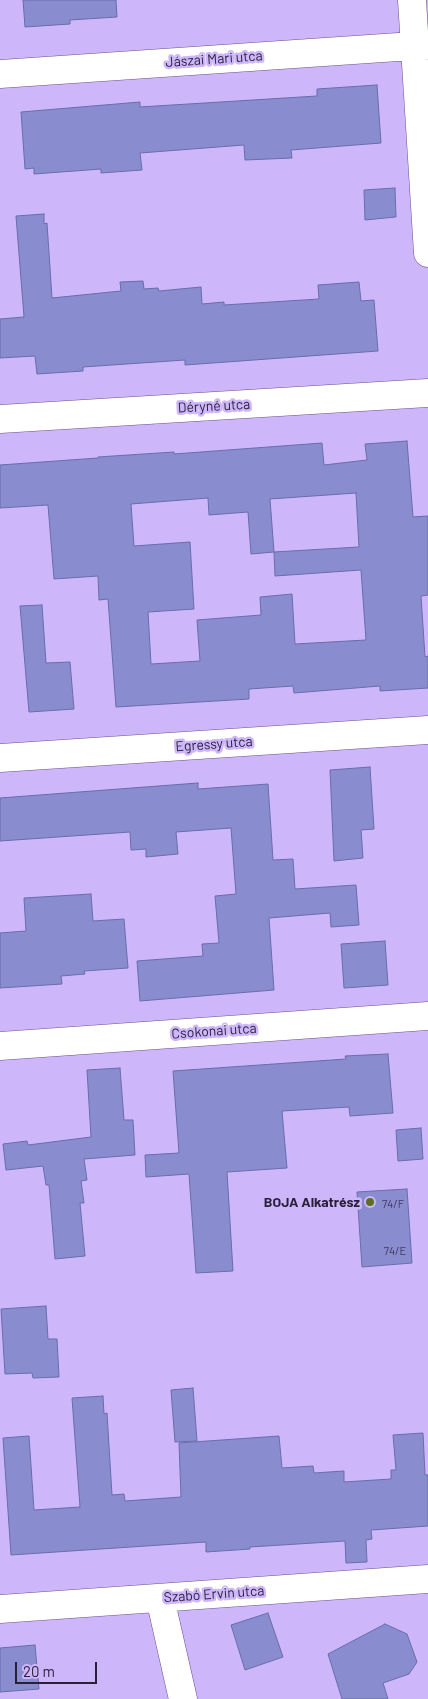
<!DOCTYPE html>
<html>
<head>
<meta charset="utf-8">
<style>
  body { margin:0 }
  #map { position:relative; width:428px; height:1699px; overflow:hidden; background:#ceb6fa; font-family:Barlow,sans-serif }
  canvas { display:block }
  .scale { position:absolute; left:15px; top:1662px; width:82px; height:22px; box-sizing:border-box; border:2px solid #291f38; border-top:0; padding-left:6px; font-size:15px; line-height:18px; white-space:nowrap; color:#291f38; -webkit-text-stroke:4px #ceb6fa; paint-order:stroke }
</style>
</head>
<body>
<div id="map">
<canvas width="428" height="1699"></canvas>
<div class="scale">20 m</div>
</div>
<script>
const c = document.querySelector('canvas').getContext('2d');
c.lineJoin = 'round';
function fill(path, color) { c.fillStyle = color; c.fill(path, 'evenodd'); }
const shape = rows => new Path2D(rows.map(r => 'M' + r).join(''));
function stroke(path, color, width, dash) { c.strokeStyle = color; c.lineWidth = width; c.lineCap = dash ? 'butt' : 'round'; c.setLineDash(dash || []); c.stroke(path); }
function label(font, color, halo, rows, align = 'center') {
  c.font = font + ' Barlow,sans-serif'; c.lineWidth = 5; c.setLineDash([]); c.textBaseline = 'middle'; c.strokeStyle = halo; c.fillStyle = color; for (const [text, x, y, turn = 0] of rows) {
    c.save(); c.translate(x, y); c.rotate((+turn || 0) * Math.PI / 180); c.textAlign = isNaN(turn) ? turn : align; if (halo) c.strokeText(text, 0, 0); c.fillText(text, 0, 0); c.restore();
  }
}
const building = shape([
  [23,0,116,0,117,17,70,20,70,24,25,27,23,0],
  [377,85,381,143,291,150,292,158,245,160,244,145,140,153,142,170,101,173,101,169,34,174,34,168,25,169,21,112,140,102,140,107,317,96,317,89,377,85],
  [395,188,396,217,365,220,364,190,395,188],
  [44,214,44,224,47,223,52,298,121,291,120,282,143,281,144,289,158,288,159,291,201,287,202,304,224,302,224,305,319,299,318,285,359,282,361,301,374,300,378,351,185,365,185,360,83,367,83,371,37,374,35,356,0,358,0,319,24,317,16,216,44,214],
  [407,441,413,517,428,516,428,595,421,596,425,657,428,656,428,688,380,691,380,686,294,693,293,686,249,689,249,699,116,707,108,599,99,600,98,576,54,579,48,505,0,508,0,465,98,458,98,457,174,452,174,454,322,443,324,465,367,460,365,444,407,441],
  [356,493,359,547,274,552,270,499,356,493],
  [208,498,209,515,248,512,251,554,274,552,275,576,361,570,366,640,295,644,292,594,260,597,261,615,197,620,200,661,151,664,148,612,194,609,190,542,134,546,131,504,208,498],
  [42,605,46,663,70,662,74,709,29,712,20,606,42,605],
  [370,767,374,829,361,830,363,858,334,861,330,770,370,767],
  [198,783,198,789,268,784,273,860,293,859,295,889,356,885,359,925,331,927,330,913,269,918,274,990,140,1001,137,961,203,956,202,944,219,943,215,896,236,894,231,828,176,832,178,854,146,857,146,849,131,850,130,832,0,841,0,798,198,783],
  [91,894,93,921,124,919,128,968,84,971,85,974,61,976,62,984,0,988,0,933,26,931,24,898,91,894],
  [385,941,388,985,344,988,341,944,385,941],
  [388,1054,393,1113,350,1116,349,1107,282,1111,287,1168,227,1172,233,1271,196,1273,189,1174,146,1177,145,1155,179,1153,173,1071,346,1059,345,1056,388,1054],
  [120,1068,124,1120,133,1120,135,1155,84,1159,87,1180,81,1181,84,1203,80,1203,85,1256,55,1259,49,1185,46,1185,43,1166,6,1170,3,1144,27,1141,28,1145,91,1137,87,1070,120,1068],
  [421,1128,423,1159,398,1161,396,1130,421,1128],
  [407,1189,412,1263,362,1267,357,1192,407,1189],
  [46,1306,48,1339,57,1339,59,1377,33,1378,32,1373,5,1374,1,1309,46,1306],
  [193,1388,197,1441,175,1442,171,1390,193,1388],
  [103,1396,104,1414,107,1413,112,1495,124,1494,125,1501,181,1497,179,1443,279,1436,282,1468,313,1466,314,1473,344,1471,344,1482,391,1479,391,1470,396,1470,393,1435,423,1433,425,1475,428,1475,428,1526,371,1530,372,1539,366,1540,367,1562,346,1563,345,1541,250,1547,250,1549,206,1552,206,1542,11,1555,3,1438,29,1436,34,1510,80,1507,72,1398,103,1396],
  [268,1613,283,1657,245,1670,231,1625,268,1613],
  [385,1624,407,1634,417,1662,409,1674,383,1683,388,1699,342,1699,328,1654,385,1624],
  [35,1645,39,1689,0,1692,0,1648,35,1645]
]);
fill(building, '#898dcf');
stroke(building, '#696cab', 1);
const minor = shape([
  [412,0,428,253],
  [0,74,428,45],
  [0,419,428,393],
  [0,758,428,730],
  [0,1046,428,1016],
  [160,1598,183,1699],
  [0,1609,428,1579]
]);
stroke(minor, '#69518e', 29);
stroke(minor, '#fff', 28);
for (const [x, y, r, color] of [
  [370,1202,5,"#5d6f1c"]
]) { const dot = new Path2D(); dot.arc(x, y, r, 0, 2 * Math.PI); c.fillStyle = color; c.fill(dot); stroke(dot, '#ceb6fa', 2); }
label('11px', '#413a5e', null, [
  ["74/F",393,1204],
  ["74/E",395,1251]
]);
label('14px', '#291f38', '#ceb6fa', [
  ["Jászai Mari utca",214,59,-4],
  ["Déryné utca",214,406,-3],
  ["Egressy utca",214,744,-4],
  ["Csokonai utca",214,1031,-4],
  ["Szabó Ervin utca",214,1594,-4]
]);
label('bold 14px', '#291f38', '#ceb6fa', [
  ["BOJA Alkatrész",360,1202]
], 'right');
</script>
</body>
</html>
